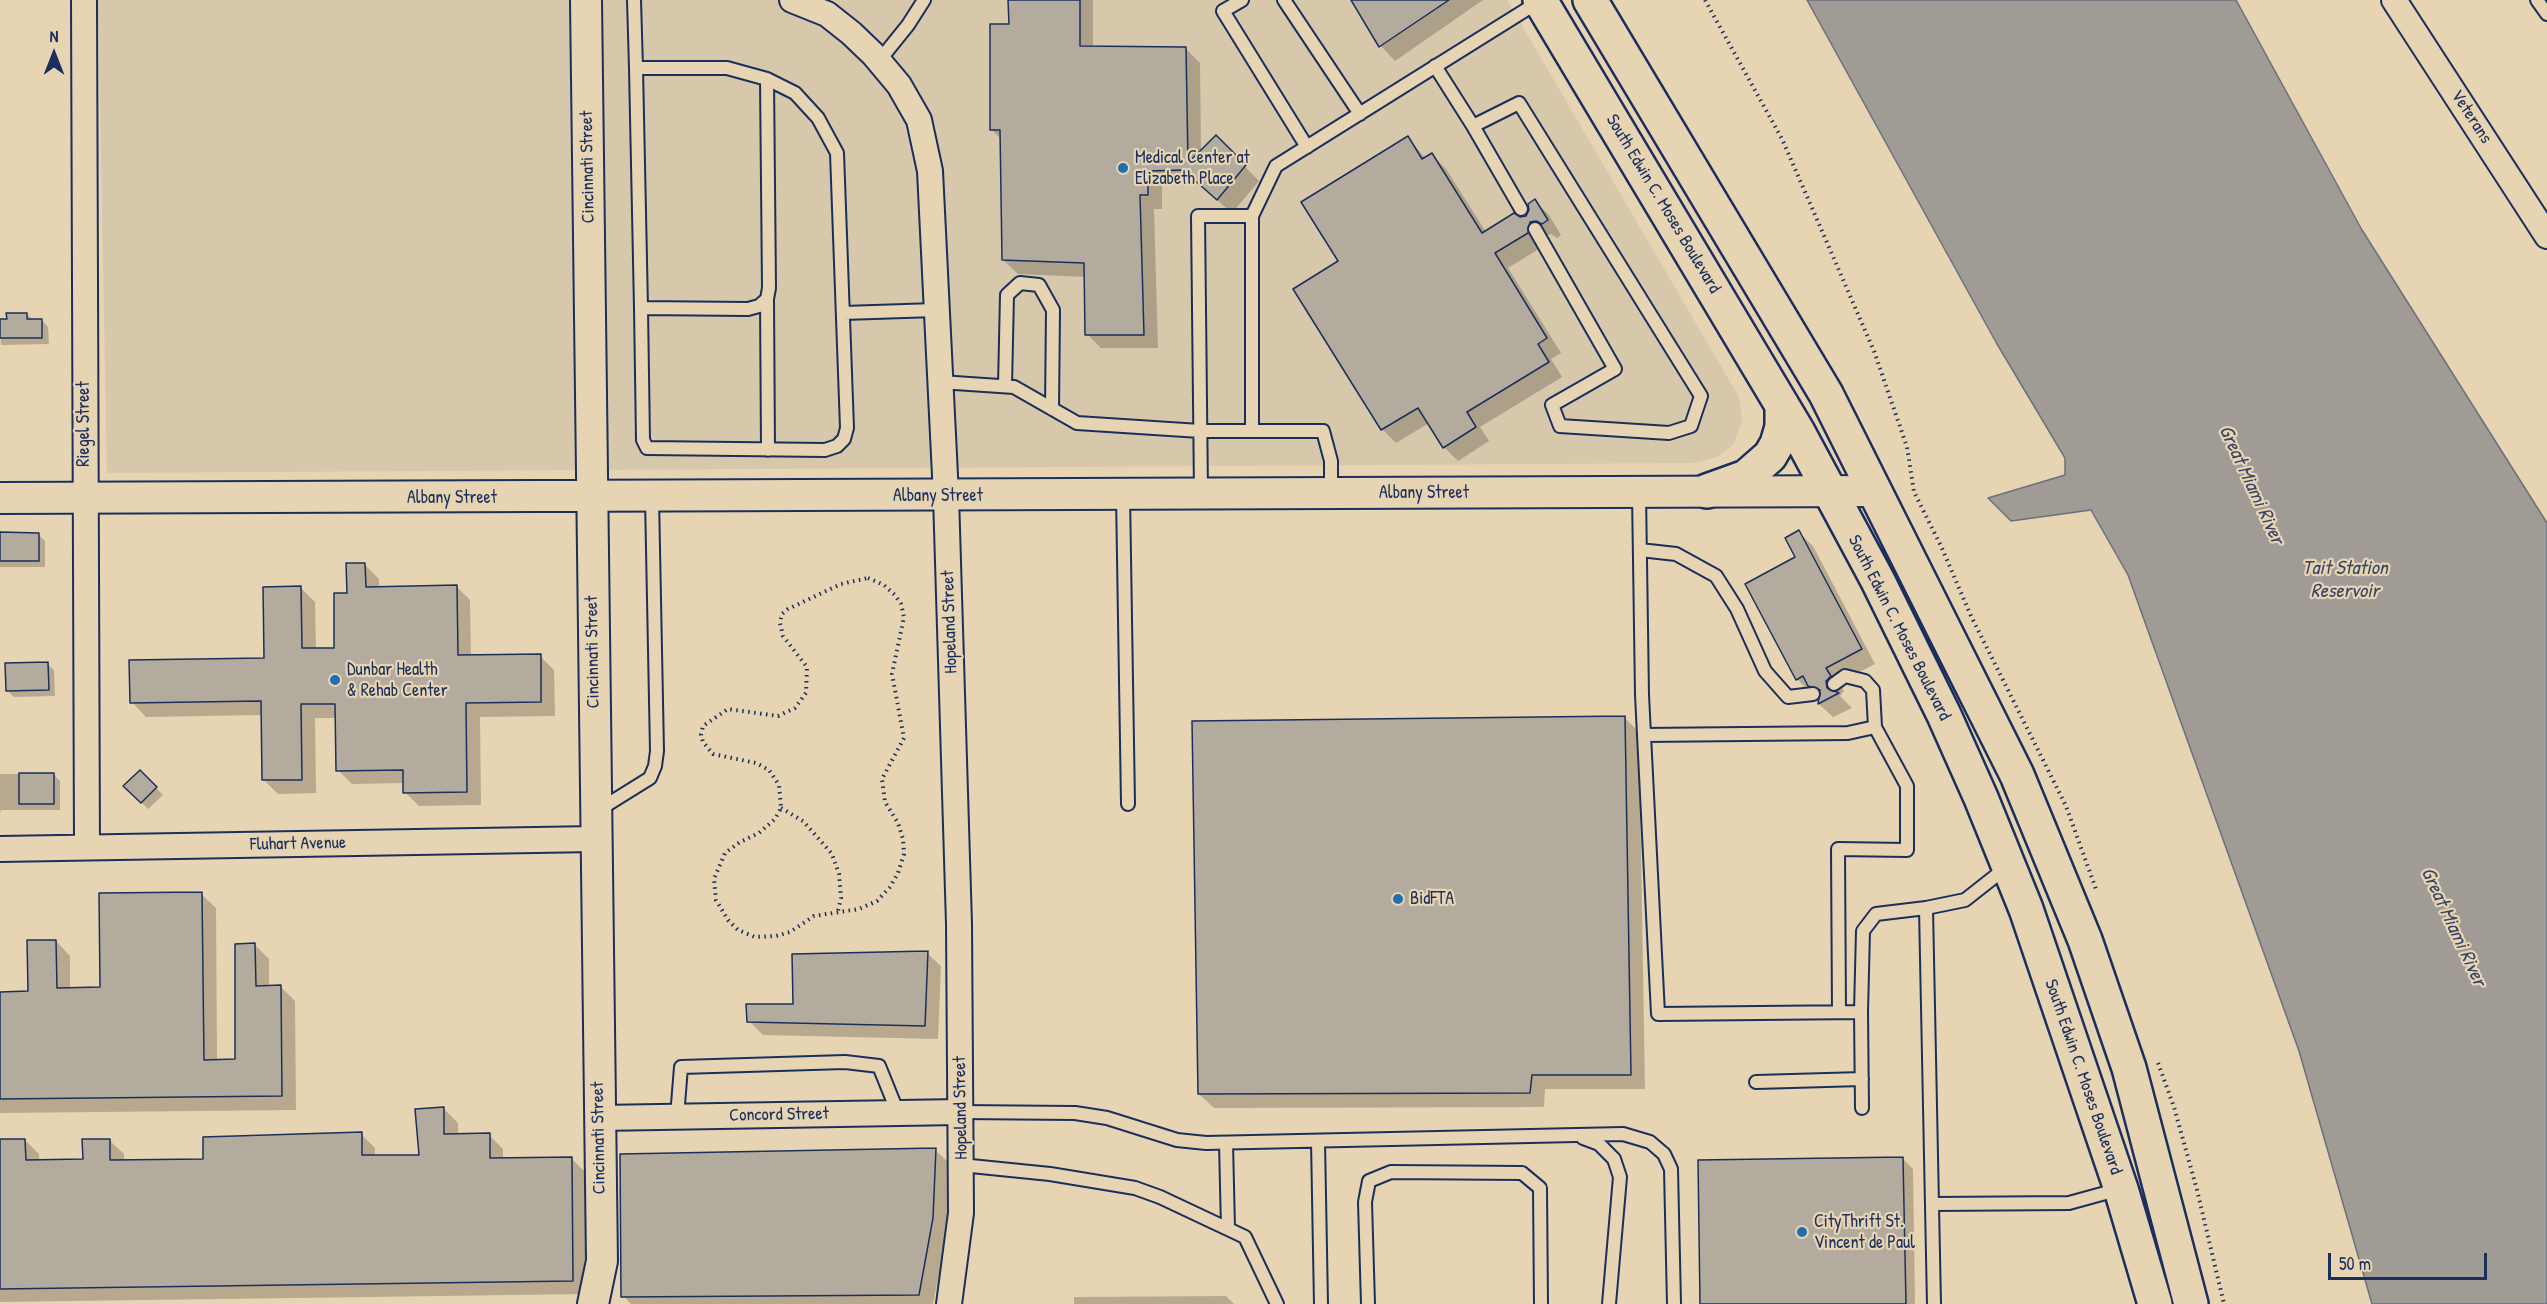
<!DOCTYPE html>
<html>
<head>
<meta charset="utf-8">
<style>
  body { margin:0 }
  #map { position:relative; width:2547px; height:1304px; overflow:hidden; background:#e6d4b2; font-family:"Patrick Hand",sans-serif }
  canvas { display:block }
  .north { position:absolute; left:24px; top:24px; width:60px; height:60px; -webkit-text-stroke:4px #e6d4b2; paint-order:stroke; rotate:0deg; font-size:16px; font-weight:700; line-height:24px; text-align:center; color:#1b2f5e }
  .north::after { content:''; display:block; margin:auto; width:21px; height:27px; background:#1b2f5e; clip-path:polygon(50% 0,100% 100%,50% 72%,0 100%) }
  .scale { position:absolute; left:2328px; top:1253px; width:159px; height:27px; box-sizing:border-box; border:3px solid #1b2f5e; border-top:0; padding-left:8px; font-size:18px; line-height:21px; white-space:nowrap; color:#1b2f5e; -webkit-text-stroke:4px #e6d4b2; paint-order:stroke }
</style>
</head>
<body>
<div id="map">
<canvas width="2547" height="1304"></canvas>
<div class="north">N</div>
<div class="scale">50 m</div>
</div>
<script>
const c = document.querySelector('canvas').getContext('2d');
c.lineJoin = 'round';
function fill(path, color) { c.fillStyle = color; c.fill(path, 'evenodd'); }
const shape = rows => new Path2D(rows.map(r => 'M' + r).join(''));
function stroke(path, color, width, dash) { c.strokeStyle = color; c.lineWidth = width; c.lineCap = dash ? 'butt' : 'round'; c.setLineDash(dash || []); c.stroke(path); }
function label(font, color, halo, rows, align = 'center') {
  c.font = font + ' "Patrick Hand",sans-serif'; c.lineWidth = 4.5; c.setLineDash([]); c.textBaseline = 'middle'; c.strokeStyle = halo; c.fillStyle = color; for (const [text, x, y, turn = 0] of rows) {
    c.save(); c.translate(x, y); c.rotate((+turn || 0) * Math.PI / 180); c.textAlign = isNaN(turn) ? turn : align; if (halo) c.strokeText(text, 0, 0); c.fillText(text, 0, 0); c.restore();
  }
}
fill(shape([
  [98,0,1507,0,1739,397,1742,420,1734,444,1717,457,1694,463,107,473]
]), '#d7c8ac');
const water = shape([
  [1807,0,2236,0,2362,230,2547,523,2547,1304,2372,1304,2299,1051,2128,575,2091,510,2011,521,1988,498,2065,475,2065,458,1997,344,1807,0]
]);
fill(water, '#a09b95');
stroke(water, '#6b707f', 1.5);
fill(shape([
  [1010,0,1093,0,1093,48,1186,49,1200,63,1201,152,1216,137,1259,181,1232,213,1199,184,1162,185,1162,209,1154,209,1158,348,1101,348,1087,334,1086,277,1018,274,1003,260,1002,140,992,130,1011,26],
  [1352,0,1483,0,1395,61,1381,46],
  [1408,138,1426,159,1432,155,1446,169,1486,232,1527,217,1535,201,1549,215,1561,235,1557,238,1551,234,1544,236,1542,247,1508,268,1561,353,1551,359,1562,377,1480,427,1489,441,1458,461,1444,447,1429,423,1396,443,1382,429,1340,261],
  [27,314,33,320,42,320,48,327,49,344,1,345,0,321],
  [1798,532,1813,546,1875,664,1839,682,1844,691,1840,696,1852,708,1833,717,1819,704,1820,696,1815,691,1811,693,1797,679],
  [0,534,38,534,45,541,45,567,0,567],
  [365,565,379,579,379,589,456,586,470,600,471,657,540,656,554,670,555,716,480,717,481,805,419,806,405,792,405,783,352,784,338,770,337,718,315,718,316,793,278,794,263,779,262,715,146,717,132,702,266,659,301,588,315,602,316,650,336,649,348,595],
  [47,664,54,670,55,696,14,697,7,690],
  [1625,718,1639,732,1645,1089,1545,1089,1544,1107,1214,1108,1199,1094],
  [140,772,163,795,148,809,126,786],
  [0,774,53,774,60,781,60,810,1,810,0,814],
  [201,894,216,908,217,1061,236,1061,255,945,269,959,269,987,281,987,295,1001,296,1110,0,1113,0,993,29,993,56,941,70,956,70,989,101,989],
  [927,953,941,966,938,1039,763,1035,749,1021],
  [444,1109,458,1123,458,1135,489,1135,503,1149,503,1159,571,1158,585,1172,587,1294,0,1302,0,1140,25,1140,39,1154,39,1161,84,1161,109,1140,124,1154,124,1161,205,1161,361,1134,375,1148,375,1157,420,1156],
  [935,1150,950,1164,947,1233,933,1304,631,1304,623,1296],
  [1903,1159,1913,1169,1915,1304,1701,1304],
  [1226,1296,1234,1304,1074,1304,1074,1297]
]), '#0003');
const building = shape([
  [1008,0,1080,0,1080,46,1186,47,1188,163,1216,135,1246,165,1217,200,1183,170,1148,171,1148,195,1140,195,1144,335,1085,335,1084,263,1002,260,1000,130,990,130,990,24,1009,24,1008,0],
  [1351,0,1449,0,1379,47,1351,0],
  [1408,136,1422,159,1432,153,1482,233,1514,213,1520,217,1526,216,1529,210,1528,204,1535,199,1548,220,1542,224,1536,221,1530,222,1528,233,1495,253,1547,338,1538,344,1549,362,1467,412,1476,427,1443,448,1418,408,1381,430,1293,289,1338,261,1301,202,1408,136],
  [6,313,27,313,27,319,42,319,42,338,0,338,0,319,7,319,6,313],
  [1799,530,1862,649,1826,668,1831,676,1826,681,1827,688,1839,693,1818,704,1820,690,1808,686,1803,676,1796,680,1745,584,1795,557,1785,538,1799,530],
  [0,532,39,533,39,561,0,561,0,532],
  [346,563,365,563,366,587,457,585,458,655,541,654,541,702,466,703,467,792,403,793,403,770,336,771,335,704,301,704,302,780,262,780,261,701,130,703,129,660,264,658,263,587,301,586,302,648,334,648,334,593,347,593,346,563],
  [48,662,49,690,6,691,5,663,48,662],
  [1625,716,1631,1075,1532,1075,1530,1093,1198,1094,1192,721,1625,716],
  [140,770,157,787,141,803,123,786,140,770],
  [19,773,54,773,54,804,19,804,19,773],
  [202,892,204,1060,235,1059,235,944,255,943,256,986,281,985,282,1096,0,1099,0,992,28,991,27,940,56,940,57,988,100,987,99,893,202,892],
  [928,951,925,1026,747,1022,746,1004,793,1004,792,954,928,951],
  [444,1107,444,1134,490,1133,490,1158,572,1157,573,1281,0,1289,0,1139,25,1139,26,1160,83,1159,82,1139,110,1139,110,1160,203,1159,203,1137,362,1132,362,1155,419,1155,415,1109,444,1107],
  [936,1148,933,1218,919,1295,621,1297,620,1154,936,1148],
  [1903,1157,1906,1304,1700,1304,1698,1160,1903,1157]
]);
fill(building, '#b3ab9d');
stroke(building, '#1b2f5e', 1.5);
const service = shape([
  [634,0,636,68,641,308,748,309,759,306,767,299,769,288,767,79,727,68,636,68],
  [1242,0,1223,11,1307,147],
  [1284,0,1360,114],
  [2537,0,2547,14],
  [879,61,908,25,924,0],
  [1435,66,1473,126,1519,103,1701,396,1691,426,1669,433,1560,426,1552,405,1615,369,1535,229],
  [1473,126,1521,209],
  [767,299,768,450],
  [641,308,643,440,647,448,825,450,837,446,844,439,847,428,837,153,818,118,795,93,767,79],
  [843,313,936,310],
  [940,382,1014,387,1077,423,1200,431,1252,431,1252,216],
  [1005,386,1007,295,1020,283,1039,285,1053,310,1052,409],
  [1252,431,1323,431,1331,461,1331,492],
  [1201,493,1198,216,1252,216,1276,166,1540,1],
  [1639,493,1642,695,1658,1014,1861,1012,1863,931,1876,914,1926,908],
  [1123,495,1128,804],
  [1640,550,1676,554,1716,576,1737,609,1765,671,1788,697,1813,694],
  [1644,735,1848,733,1875,727,1873,690,1865,681,1845,676,1834,684],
  [597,811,650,778,655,766,657,751,652,498],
  [1839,1012,1838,849,1907,850,1907,786,1875,727],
  [1861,1012,1862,1108],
  [1756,1082,1862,1079],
  [960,1112,1075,1113,1107,1118,1177,1140,1206,1143,1623,1134,1650,1142,1664,1154,1671,1169,1674,1304],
  [677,1117,681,1067,845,1062,879,1066,898,1113],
  [1583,1138,1599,1144,1614,1159,1620,1177,1609,1304],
  [1318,1141,1321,1304],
  [1226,1143,1228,1229],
  [961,1165,1050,1174,1135,1188,1160,1197,1245,1237,1277,1304],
  [1933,1204,2069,1203,2120,1189],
  [1368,1304,1365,1202,1369,1181,1391,1172,1522,1173,1540,1188,1541,1304],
  [1934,1304,1926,908,1965,900,2007,867]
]);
const minor = shape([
  [84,0,87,847],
  [792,0,827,14,851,33,873,54,899,85,919,120,930,171,946,496,959,924,961,1213,949,1304],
  [2394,0,2547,236],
  [0,849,595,839],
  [599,1118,960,1112]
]);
const tertiary = shape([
  [586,0,602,1261,593,1304],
  [0,498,1875,491]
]);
const secondary = shape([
  [1540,0,1798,432,1878,581,1944,715,1981,798,2026,909,2121,1189,2155,1304],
  [1590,0,1826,394,2017,775,2085,940,2129,1068,2191,1304],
  [1707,491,1746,477,1770,456,1777,444,1782,427,1782,405]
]);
stroke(service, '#1b2f5e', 16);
stroke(minor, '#1b2f5e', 28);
stroke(tertiary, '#1b2f5e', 34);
stroke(secondary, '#1b2f5e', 38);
stroke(shape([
  [1705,0,1782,139,1874,351,1907,447,1914,492,1941,546,1971,616,2066,806,2097,892],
  [868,578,884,585,895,595,901,604,904,617,892,674,904,738,882,779,885,802,898,823,903,839,904,854,898,873,890,887,877,901,859,909,814,916,790,932,776,936,755,937,738,930,728,920,716,900,714,879,725,853,740,842,759,833,775,819,781,808,779,785,769,770,756,763,713,754,703,742,701,735,703,726,728,709,778,716,795,708,806,693,807,667,783,636,780,623,782,614,788,609,841,584,868,578],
  [781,808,803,821,832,854,839,874,841,898,838,911],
  [2158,1063,2174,1107,2197,1190,2224,1304]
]), '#1b2f5e', 4, [1.5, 4.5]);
stroke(service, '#e6d4b2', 12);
stroke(minor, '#e6d4b2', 24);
stroke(tertiary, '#e6d4b2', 30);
stroke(secondary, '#e6d4b2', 33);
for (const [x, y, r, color] of [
  [1123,168,6,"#1f6fb2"],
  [335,680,6,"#1f6fb2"],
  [1398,899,6,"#1f6fb2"],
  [1802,1232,6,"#1f6fb2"]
]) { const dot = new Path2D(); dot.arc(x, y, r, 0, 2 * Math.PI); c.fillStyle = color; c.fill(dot); stroke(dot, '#e6d4b2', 2); }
label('18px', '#1b2f5e', '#e6d4b2', [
  ["Veterans",2471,117,57],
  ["Cincinnati Street",588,167,-91],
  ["South Edwin C. Moses Boulevard",1663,204,59],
  ["Riegel Street",84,424,-90],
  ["Albany Street",1424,493],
  ["Albany Street",938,496],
  ["Albany Street",452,498],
  ["Hopeland Street",950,622,-92],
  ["South Edwin C. Moses Boulevard",1899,628,63],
  ["Cincinnati Street",593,652,-91],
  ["Fluhart Avenue",298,844,-1],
  ["South Edwin C. Moses Boulevard",2083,1077,71],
  ["Hopeland Street",961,1108,-91],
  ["Concord Street",779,1115,-1],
  ["Cincinnati Street",599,1138,-91]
]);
label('18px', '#1b2f5e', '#e6d4b2', [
  ["Medical Center at",1135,158],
  ["Elizabeth Place",1135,179],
  ["Dunbar Health",347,670],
  ["& Rehab Center",347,691],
  ["BidFTA",1410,899],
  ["CityThrift St.",1814,1222],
  ["Vincent de Paul",1814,1243]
], 'left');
label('italic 20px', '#364569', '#e6d4b2', [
  ["Great Miami River",2251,485,65],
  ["Tait Station",2345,569],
  ["Reservoir",2345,592],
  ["Great Miami River",2453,927,65]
]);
</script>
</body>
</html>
